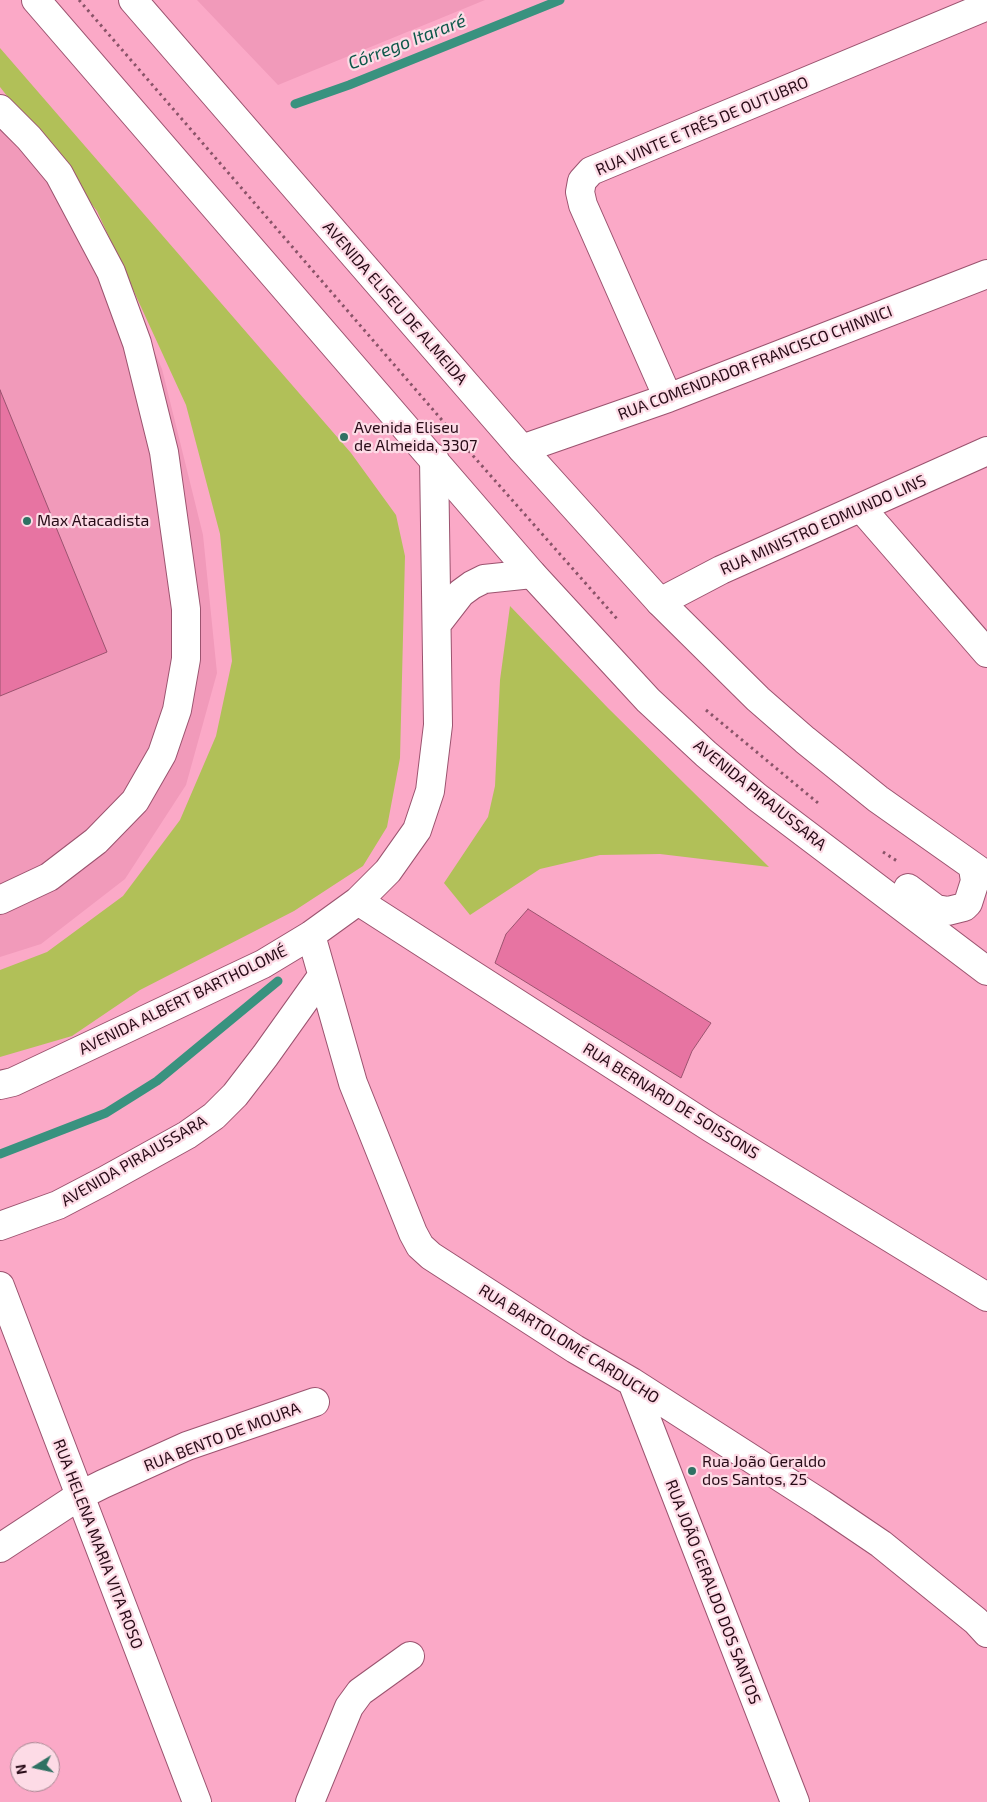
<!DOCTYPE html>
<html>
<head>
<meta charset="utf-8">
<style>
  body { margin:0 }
  #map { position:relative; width:987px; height:1802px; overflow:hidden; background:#fba9c7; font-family:"Exo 2",sans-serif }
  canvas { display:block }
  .north { position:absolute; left:10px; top:1742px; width:50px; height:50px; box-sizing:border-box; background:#fddbe6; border:1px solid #a88893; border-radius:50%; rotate:260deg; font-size:14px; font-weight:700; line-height:20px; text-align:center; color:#280b17 }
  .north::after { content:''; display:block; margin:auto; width:18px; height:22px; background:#2f7163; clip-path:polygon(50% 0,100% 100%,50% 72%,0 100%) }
</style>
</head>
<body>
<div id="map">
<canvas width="987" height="1802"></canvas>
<div class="north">N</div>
</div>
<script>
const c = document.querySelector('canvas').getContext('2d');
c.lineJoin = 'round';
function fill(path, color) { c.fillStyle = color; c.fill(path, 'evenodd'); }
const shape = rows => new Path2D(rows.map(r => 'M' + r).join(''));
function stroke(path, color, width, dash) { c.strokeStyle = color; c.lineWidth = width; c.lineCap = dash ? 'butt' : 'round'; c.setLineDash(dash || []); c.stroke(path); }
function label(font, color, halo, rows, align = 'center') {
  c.font = font + ' "Exo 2",sans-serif'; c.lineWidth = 4.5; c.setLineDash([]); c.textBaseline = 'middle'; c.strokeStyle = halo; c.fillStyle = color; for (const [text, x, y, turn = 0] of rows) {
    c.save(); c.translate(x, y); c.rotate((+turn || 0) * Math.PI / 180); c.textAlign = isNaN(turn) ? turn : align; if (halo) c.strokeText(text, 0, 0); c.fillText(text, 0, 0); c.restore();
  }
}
fill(shape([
  [197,0,485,0,278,85],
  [0,116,95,217,162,369,203,535,217,673,186,785,125,879,41,944,0,957]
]), '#f19aba');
fill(shape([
  [0,48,351,453,396,515,405,556,400,758,387,827,363,866,294,911,140,990,72,1036,0,1057,0,970,47,952,123,896,180,820,216,736,232,661,220,534,186,405,97,211,0,87],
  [510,606,608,708,769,867,660,854,600,855,540,869,470,915,444,883,488,817,495,786,500,680]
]), '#b1c058');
stroke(shape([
  [295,104,349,85,560,0],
  [0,1154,106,1113,157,1081,278,981]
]), '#39927f', 9);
const building = shape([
  [0,390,107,652,0,696,0,390],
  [528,909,711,1023,692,1051,681,1078,495,963,506,934,528,909]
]);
fill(building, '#e774a2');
stroke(building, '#9b536f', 1);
const minor = shape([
  [0,109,29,138,59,174,111,272,137,343,164,452,186,609,186,659,177,710,162,754,135,801,96,841,49,877,0,900],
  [668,398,583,205,580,192,582,181,591,171,987,6],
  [522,449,668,398,987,274],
  [862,509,987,653],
  [660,602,721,570,987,451],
  [437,624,461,593,472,585,484,579,532,574],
  [358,901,711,1128,987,1297],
  [311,935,353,1083,413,1233,420,1246,431,1256,575,1349,632,1382,822,1504,881,1544,976,1621,987,1633],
  [0,1085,13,1082,263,964,311,935,358,901,388,871,417,830,430,791,438,725,434,458],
  [0,1226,58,1205,104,1181,187,1135,214,1116,235,1095,265,1056,322,976],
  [0,1286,197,1802],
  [632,1382,795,1802],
  [0,1548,79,1496,103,1484,187,1446,315,1402],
  [310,1802,349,1707,360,1692,410,1656]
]);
const major = shape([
  [36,0,532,574,648,700,706,754,757,797,987,971],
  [133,0,522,449,660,602,758,699,805,740,878,799,987,876],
  [908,888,936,909,948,911,964,907,968,903,975,881,973,868]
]);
stroke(minor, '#9b536f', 30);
stroke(major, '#9b536f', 30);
stroke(shape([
  [79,0,454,434],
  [460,441,618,620],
  [706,710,818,803],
  [883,852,897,861]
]), '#895368', 3, [2.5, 4]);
stroke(minor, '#fff', 28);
stroke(major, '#fff', 28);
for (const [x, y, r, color] of [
  [344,437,5,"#2f7163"],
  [27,521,5,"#2f7163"],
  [692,1471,5,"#2f7163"]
]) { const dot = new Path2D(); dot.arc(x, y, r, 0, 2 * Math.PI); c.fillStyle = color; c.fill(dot); stroke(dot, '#fddbe6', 2); }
label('16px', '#280b17', '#fddbe6', [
  ["RUA VINTE E TRÊS DE OUTUBRO",702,126,-23],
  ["AVENIDA ELISEU DE ALMEIDA",395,303,49],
  ["RUA COMENDADOR FRANCISCO CHINNICI",755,363,-21],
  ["RUA MINISTRO EDMUNDO LINS",823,525,-24],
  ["AVENIDA PIRAJUSSARA",760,795,39],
  ["AVENIDA ALBERT BARTHOLOMÉ",183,1000,-26],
  ["RUA BERNARD DE SOISSONS",671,1101,32],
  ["AVENIDA PIRAJUSSARA",134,1161,-30],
  ["RUA BARTOLOMÉ CARDUCHO",569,1344,32],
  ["RUA BENTO DE MOURA",222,1437,-21],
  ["RUA HELENA MARIA VITA ROSO",98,1544,69],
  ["RUA JOÃO GERALDO DOS SANTOS",713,1592,69]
]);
label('16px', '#280b17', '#fddbe6', [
  ["Avenida Eliseu",354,428],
  ["de Almeida, 3307",354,446],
  ["Max Atacadista",37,521],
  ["Rua João Geraldo",702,1462],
  ["dos Santos, 25",702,1480]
], 'left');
label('italic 18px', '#0d584a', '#fddbe6', [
  ["Córrego Itararé",407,42,-21]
]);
</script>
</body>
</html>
